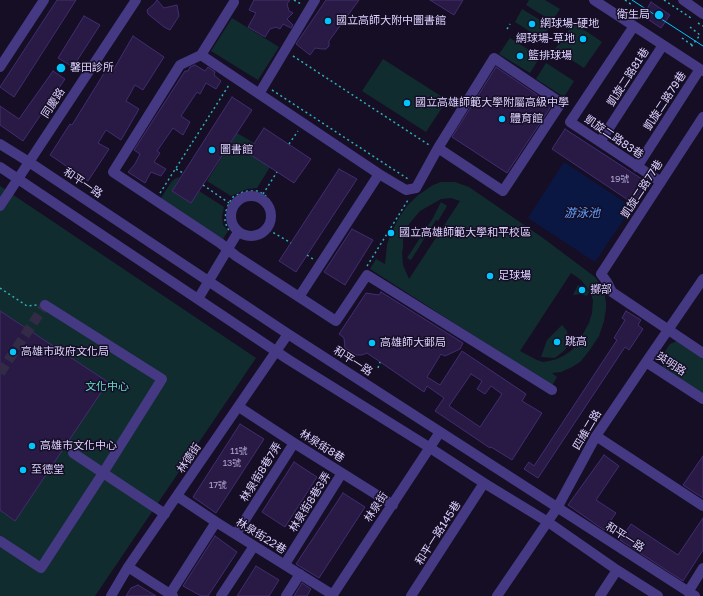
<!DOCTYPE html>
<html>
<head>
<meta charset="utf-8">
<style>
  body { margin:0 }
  canvas { display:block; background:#150e24 }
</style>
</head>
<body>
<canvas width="703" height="596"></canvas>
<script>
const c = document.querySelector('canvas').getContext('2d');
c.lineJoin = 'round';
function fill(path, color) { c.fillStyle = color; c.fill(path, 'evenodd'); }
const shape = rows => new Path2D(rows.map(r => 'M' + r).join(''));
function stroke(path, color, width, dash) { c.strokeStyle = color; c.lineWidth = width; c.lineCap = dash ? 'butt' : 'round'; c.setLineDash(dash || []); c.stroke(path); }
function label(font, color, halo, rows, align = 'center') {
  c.font = font + ' "Golos Text","Noto Sans TC",sans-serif'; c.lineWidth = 3; c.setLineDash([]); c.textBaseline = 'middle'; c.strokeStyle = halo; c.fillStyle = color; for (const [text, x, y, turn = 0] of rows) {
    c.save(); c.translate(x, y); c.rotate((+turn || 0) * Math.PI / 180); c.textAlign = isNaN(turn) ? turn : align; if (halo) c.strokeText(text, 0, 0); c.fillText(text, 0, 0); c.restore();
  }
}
fill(shape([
  [529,0,545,0,560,9,552,21,526,5],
  [522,9,550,26,542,39,515,22],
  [232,18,279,47,258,80,211,51],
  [574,23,602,42,584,68,555,49],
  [510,38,540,57,530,73,499,54],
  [383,59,447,100,426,132,362,91],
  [546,63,574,81,564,97,536,79],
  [237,133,254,143,248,153,270,167,257,188,247,189,231,196,207,181],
  [180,177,172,191,191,203,199,191,224,207,222,216,223,225,228,231,223,239,161,198,172,181,176,178],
  [441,182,455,182,469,187,543,238,595,277,604,290,606,303,606,309,604,321,599,336,589,351,580,362,572,367,561,372,552,373,557,377,552,386,370,269,376,259,385,264,387,245,390,235,400,216,407,206,417,196,433,185],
  [451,198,460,201,409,279,403,265,402,252,403,248,403,239,409,224,420,211,441,199],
  [571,273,581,280,589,290,593,300,592,313,589,323,579,341,572,350,565,355,557,359,549,361,543,362,537,360,520,351],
  [0,186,256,358,95,596,0,596],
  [441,202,447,206,438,221,436,220,411,260,407,258,433,218],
  [578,285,582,287,586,287,589,292,587,296,581,294,573,295],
  [562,325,567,331,568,339,568,344,565,350,555,358,541,357,547,340],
  [677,341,703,358,703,394,663,367,660,359,670,344]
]), '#112c2e');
fill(shape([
  [564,162,632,207,595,262,528,218]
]), '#0a1742');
const building = shape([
  [57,0,76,0,14,97,0,87,57,0],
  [157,0,164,8,177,5,179,16,170,30,164,27,148,14,147,10,154,4,157,0],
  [254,0,290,0,287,4,289,11,293,13,287,19,293,25,291,28,283,24,280,29,276,27,270,29,265,37,248,27,256,13,249,10,254,0],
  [326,0,359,0,329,41,329,46,326,49,322,49,315,48,310,55,296,44,326,0],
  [430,0,463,0,454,15,430,0],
  [651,2,670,15,661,28,643,16,651,2],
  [84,16,100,25,73,67,58,58,84,16],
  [133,36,164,57,143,90,135,85,126,101,139,109,121,140,106,130,98,143,109,149,88,181,50,155,70,124,72,125,106,70,111,74,133,36],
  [195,65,205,71,208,67,215,72,214,75,221,81,216,89,206,83,200,94,197,92,181,116,190,122,183,135,173,128,157,151,160,153,154,162,166,169,161,176,151,172,145,183,128,172,135,164,140,154,134,150,185,71,188,71,190,67,195,65],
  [496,67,552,105,507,173,452,137,496,67],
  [53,71,65,79,23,141,0,125,0,106,19,119,53,71],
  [232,97,252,110,191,203,172,191,232,97],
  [264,128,311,159,294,183,248,153,264,128],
  [565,129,648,183,634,204,552,149,565,129],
  [339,169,357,179,296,272,279,261,339,169],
  [352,229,373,240,345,285,324,272,352,229],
  [381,292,463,343,460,349,445,356,441,354,427,377,440,385,462,351,526,394,522,401,542,413,512,460,491,447,490,448,435,411,444,398,427,386,424,392,367,353,362,355,356,355,345,348,344,338,339,334,366,293,379,295,381,292],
  [471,374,482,381,477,389,485,394,491,386,502,394,480,427,449,406,471,374],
  [0,311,108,382,15,521,0,510,0,311],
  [626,311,641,320,638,325,643,329,629,350,625,347,538,478,524,469,529,462,534,466,617,340,614,338,625,320,622,318,626,311],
  [240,424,264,439,216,513,193,497,240,424],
  [604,455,619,466,596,500,616,513,604,530,568,505,604,455],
  [703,456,703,498,683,485,703,456],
  [294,462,317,477,285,527,262,512,294,462],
  [343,493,365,507,319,578,296,564,343,493],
  [703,518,703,550,683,581,620,540,631,524,678,555,703,518],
  [215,536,237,552,208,596,201,596,183,586,215,536],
  [256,566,279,580,269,596,237,596,256,566],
  [302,583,311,589,307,596,294,596,302,583],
  [138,585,156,596,126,596,131,588,138,585]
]);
fill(building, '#281a45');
stroke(building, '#422c71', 1);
stroke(shape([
  [0,373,45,305]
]), '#332b45', 10, [10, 5]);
stroke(shape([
  [294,0,301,4],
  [625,0,632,5],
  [664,0,691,18],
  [698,23,703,26],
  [690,27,700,35,691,47],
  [507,29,510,24],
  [682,38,692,45],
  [293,56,429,145],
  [272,90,408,179],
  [289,144,298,131],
  [176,169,183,173],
  [203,185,229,203],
  [160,193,229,85],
  [263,194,277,172],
  [229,230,227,228,225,220,226,211,229,203,233,197,243,192,248,191,258,191,263,194,267,197,270,202,272,208,272,224,269,230,262,237,252,238,247,237,246,238],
  [269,230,291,243],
  [307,255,313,259],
  [367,266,408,200],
  [0,288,27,306,37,305],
  [378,368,380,362]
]), '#2faeb6', 1.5, [2, 3]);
stroke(shape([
  [594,0,703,71],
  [683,0,703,14],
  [234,2,201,55,180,65,113,172,220,243,236,256,336,321,367,275,552,390],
  [634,26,570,122,661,182],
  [201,55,379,174,299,297],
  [0,67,44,0],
  [259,94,315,0],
  [703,117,601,274,607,282,612,292,703,353],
  [600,142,663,45],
  [0,144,29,162,288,334,695,596],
  [0,167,289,360,424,444,484,483,548,522,617,570,658,596],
  [637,167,700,69],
  [379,174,406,190,416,188,438,148,494,58,561,103,503,191,438,148],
  '231 216a20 20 0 1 1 40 0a20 20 0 1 1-40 0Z',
  [0,206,136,0],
  [198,299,238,232],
  [646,362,703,399],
  [239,407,294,443,393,505],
  [596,436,703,506],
  [73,453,165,514],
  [177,496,216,522,333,595],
  [236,534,294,443],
  [0,541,41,568,103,473,162,379,45,305],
  [285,564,342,473],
  [128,567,173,596],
  [688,592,703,568],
  [170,594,216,522],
  [111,596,128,567,288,334],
  [221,596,254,546],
  [286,596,300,574],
  [332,596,440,432],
  [411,596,484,483],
  [497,596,557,508,596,436,646,362,703,279],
  [600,596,617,570]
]), '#453983', 10);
stroke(shape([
  [632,0,703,46]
]), '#01c5fc', 1);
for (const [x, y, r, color] of [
  [659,15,5,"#01c5fc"],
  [328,21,4,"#01c5fc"],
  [532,24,4,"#01c5fc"],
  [583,39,4,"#01c5fc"],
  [520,56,4,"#01c5fc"],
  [61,68,5,"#01c5fc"],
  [407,103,4,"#01c5fc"],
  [502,119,4,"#01c5fc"],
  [212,150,4,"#01c5fc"],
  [391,233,4,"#01c5fc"],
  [490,276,4,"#01c5fc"],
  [582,290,4,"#01c5fc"],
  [557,342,4,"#01c5fc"],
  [372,343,4,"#01c5fc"],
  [13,352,4,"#01c5fc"],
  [32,446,4,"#01c5fc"],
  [23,470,4,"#01c5fc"]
]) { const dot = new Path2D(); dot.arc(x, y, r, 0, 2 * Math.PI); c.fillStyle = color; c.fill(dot); stroke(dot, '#150e24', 1.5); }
label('9px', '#afa3d0', null, [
  ["19號",620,179],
  ["11號",239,451],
  ["13號",232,463],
  ["17號",218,485]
]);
label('11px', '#dcd1ff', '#150e24', [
  ["衛生局",650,15,"right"],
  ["國立高師大附中圖書館",336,21],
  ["網球場-硬地",540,24],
  ["網球場-草地",575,39,"right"],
  ["籃排球場",528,56],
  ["馨田診所",70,68],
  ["國立高雄師範大學附屬高級中學",415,103],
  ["體育館",510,119],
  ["圖書館",220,150],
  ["國立高雄師範大學和平校區",399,233],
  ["足球場",498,276],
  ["擲部",590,290],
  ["跳高",565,342],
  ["高雄師大郵局",380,343],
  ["高雄市政府文化局",21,352],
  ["高雄市文化中心",40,446],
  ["至德堂",31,470]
], 'left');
label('11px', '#dcd1ff', '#150e24', [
  ["凱旋二路81巷",628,77,-57],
  ["凱旋二路79巷",665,101,-57],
  ["同慶路",53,103,-57],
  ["凱旋二路83巷",614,137,34],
  ["和平一路",83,183,34],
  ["凱旋二路77巷",642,189,-57],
  ["和平一路",353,361,33],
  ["英明路",671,364,33],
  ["四維二路",587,430,-59],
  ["林泉街8巷",322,446,32],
  ["林德街",189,458,-56],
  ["林泉街8巷7弄",261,472,-58],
  ["林泉街8巷3弄",310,502,-58],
  ["林泉街",376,507,-57],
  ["和平一路145巷",438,533,-57],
  ["林泉街22巷",261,536,32],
  ["和平一路",625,537,33]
]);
label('11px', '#5ddfce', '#150e24', [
  ["文化中心",107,387]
]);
label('italic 12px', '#60a2ff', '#150e24', [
  ["游泳池",582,213]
]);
</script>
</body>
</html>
